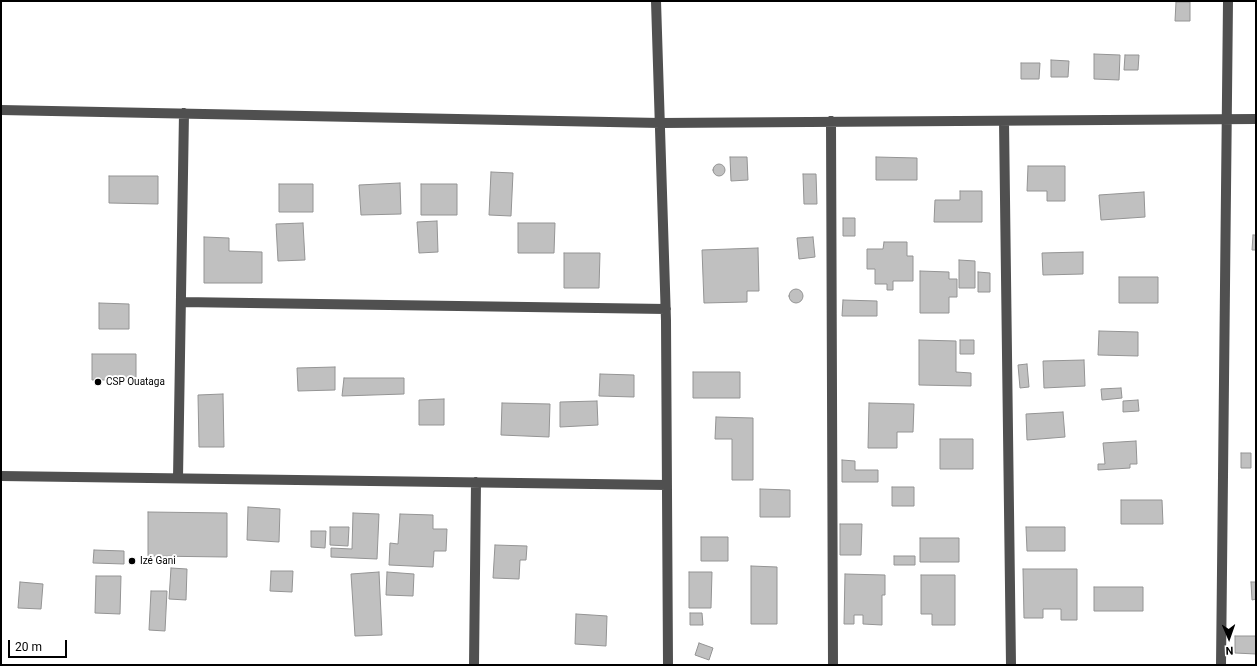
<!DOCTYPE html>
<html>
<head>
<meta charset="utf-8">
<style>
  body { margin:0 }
  #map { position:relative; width:1257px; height:666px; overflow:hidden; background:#fff; font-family:Roboto,sans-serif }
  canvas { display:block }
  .frame { position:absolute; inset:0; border:2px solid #000; pointer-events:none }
  .north { position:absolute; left:1209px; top:618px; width:40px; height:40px; -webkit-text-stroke:3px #fff; paint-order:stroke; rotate:178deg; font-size:11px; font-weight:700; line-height:16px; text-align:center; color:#000 }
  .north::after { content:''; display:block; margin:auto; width:14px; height:18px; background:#000; clip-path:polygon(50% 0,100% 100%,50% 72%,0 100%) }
  .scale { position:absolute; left:8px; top:640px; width:59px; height:18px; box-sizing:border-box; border:2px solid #000; border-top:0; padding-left:5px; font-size:12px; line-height:14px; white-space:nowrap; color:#000; -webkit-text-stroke:3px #fff; paint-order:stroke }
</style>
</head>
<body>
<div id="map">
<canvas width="1257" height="666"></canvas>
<div class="frame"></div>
<div class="north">N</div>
<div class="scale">20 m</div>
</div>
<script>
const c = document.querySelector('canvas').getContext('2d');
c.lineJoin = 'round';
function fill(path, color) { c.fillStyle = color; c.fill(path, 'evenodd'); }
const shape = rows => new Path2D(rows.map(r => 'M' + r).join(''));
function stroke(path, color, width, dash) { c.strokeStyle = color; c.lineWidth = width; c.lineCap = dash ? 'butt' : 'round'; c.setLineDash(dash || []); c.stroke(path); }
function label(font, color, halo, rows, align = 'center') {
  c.font = font + ' Roboto,sans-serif'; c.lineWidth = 4; c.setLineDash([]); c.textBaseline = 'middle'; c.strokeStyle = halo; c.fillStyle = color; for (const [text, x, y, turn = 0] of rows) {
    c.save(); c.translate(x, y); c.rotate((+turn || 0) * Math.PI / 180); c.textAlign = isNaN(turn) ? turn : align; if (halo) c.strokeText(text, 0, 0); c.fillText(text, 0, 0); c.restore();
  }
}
const building = shape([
  [1176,2,1190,2,1190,21,1175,21,1176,2],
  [1094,54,1120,55,1119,80,1094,79,1094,54],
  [1125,55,1139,55,1138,70,1124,70,1125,55],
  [1051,60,1069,61,1068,77,1051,77,1051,60],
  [1021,63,1040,63,1039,79,1021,79,1021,63],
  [730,157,747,157,748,180,731,181,730,157],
  [876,157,917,158,917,180,876,180,876,157],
  '713 170a6 6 0 1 1 12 0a6 6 0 1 1-12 0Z',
  [1028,166,1065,166,1065,201,1047,201,1047,191,1027,191,1028,166],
  [491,172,513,173,511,216,489,215,491,172],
  [803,174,816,174,817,204,804,204,803,174],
  [109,176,158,176,158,204,109,203,109,176],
  [400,183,401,214,361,215,359,185,400,183],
  [279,184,313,184,313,212,279,212,279,184],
  [421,184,457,184,457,215,421,215,421,184],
  [960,191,982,191,982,222,934,222,935,200,960,200,960,191],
  [1144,192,1145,217,1101,220,1099,195,1144,192],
  [843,218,855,218,855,236,843,236,843,218],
  [437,221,438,252,419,253,417,222,437,221],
  [303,223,305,260,278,261,276,224,303,223],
  [518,223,555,223,554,253,518,253,518,223],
  [1253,235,1256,235,1256,250,1252,250,1253,235],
  [204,237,229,238,229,251,262,252,262,283,204,283,204,237],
  [813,237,815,257,799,259,797,238,813,237],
  [884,242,907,242,907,256,913,256,913,281,893,281,893,290,887,290,887,284,875,284,875,269,867,269,867,249,883,249,884,242],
  [758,248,759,291,747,291,747,302,704,303,702,250,758,248],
  [1083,252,1083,274,1043,275,1042,253,1083,252],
  [564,253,600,253,599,288,564,288,564,253],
  [959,260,975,261,975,288,959,288,959,260],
  [920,271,949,272,949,279,957,279,957,297,949,297,949,313,920,313,920,271],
  [978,272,990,273,990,292,978,292,978,272],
  [1119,277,1158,277,1158,303,1119,303,1119,277],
  '789 296a7 7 0 1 1 14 0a7 7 0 1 1-14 0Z',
  [843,300,877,301,877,316,842,316,843,300],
  [99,303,129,304,129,329,99,329,99,303],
  [1099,331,1138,332,1138,356,1098,355,1099,331],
  [919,340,956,341,956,372,971,373,971,386,919,385,919,340],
  [960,340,974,340,974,354,960,354,960,340],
  [92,354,136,354,136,380,92,380,92,354],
  [1084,360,1085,386,1044,388,1043,361,1084,360],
  [1027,364,1029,387,1020,388,1018,365,1027,364],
  [335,367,335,390,298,391,297,368,335,367],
  [693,372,740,372,740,398,693,398,693,372],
  [600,374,634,375,634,397,599,396,600,374],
  [344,378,404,378,404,394,342,396,344,378],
  [1121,388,1122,398,1102,400,1101,389,1121,388],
  [223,394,224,447,199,447,198,395,223,394],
  [444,399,444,425,419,425,419,400,444,399],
  [1138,400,1139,411,1123,412,1123,401,1138,400],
  [597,401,598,425,560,427,560,402,597,401],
  [502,403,550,404,549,437,501,435,502,403],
  [869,403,914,404,913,432,897,432,897,448,868,448,869,403],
  [1063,412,1065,437,1027,440,1026,414,1063,412],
  [716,417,753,418,753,480,732,480,732,439,715,439,716,417],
  [940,439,973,439,973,469,940,469,940,439],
  [1136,441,1137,464,1130,464,1130,468,1098,470,1098,464,1105,464,1103,443,1136,441],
  [1241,453,1251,453,1251,468,1241,468,1241,453],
  [842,460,855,461,855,470,878,470,878,482,842,482,842,460],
  [892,487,914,487,914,506,892,506,892,487],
  [760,489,790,490,790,517,760,517,760,489],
  [1121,500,1162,500,1163,524,1121,524,1121,500],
  [248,507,280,509,279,542,247,540,248,507],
  [148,512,227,513,227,557,148,556,148,512],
  [353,513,379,514,377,559,331,557,331,548,352,549,353,513],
  [400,514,433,515,433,529,447,529,446,551,434,551,433,567,389,565,390,543,398,544,400,514],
  [840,524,862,524,861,555,840,555,840,524],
  [330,527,349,527,348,546,330,545,330,527],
  [1026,527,1065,527,1065,551,1027,551,1026,527],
  [311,531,326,531,325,548,311,547,311,531],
  [701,537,728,537,728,561,701,561,701,537],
  [920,538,959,538,959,562,920,562,920,538],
  [495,545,527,546,526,560,520,560,519,579,493,578,495,545],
  [94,550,124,551,124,564,93,563,94,550],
  [894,556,915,556,915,565,894,565,894,556],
  [751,566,777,567,777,624,751,624,751,566],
  [171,568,187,569,186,600,169,599,171,568],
  [1023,569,1077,569,1077,620,1061,620,1061,609,1043,609,1043,618,1024,618,1023,569],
  [271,571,293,571,292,592,270,591,271,571],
  [379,572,382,635,355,636,351,574,379,572],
  [387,572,414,574,413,596,386,595,387,572],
  [689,572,712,572,711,608,689,608,689,572],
  [845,574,885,575,885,595,882,595,882,625,863,624,863,615,854,615,854,624,844,624,845,574],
  [921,575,955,575,955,625,932,625,932,614,921,614,921,575],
  [96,576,121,576,120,614,95,613,96,576],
  [20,582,43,584,41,609,18,608,20,582],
  [1251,582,1256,582,1256,599,1252,600,1251,582],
  [1094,587,1143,587,1143,611,1094,611,1094,587],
  [151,591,167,591,165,631,149,630,151,591],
  [690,613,702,613,703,625,690,625,690,613],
  [576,614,607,616,606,646,575,644,576,614],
  [1235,636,1256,636,1256,654,1235,653,1235,636],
  [699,643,713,648,709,660,695,655,699,643]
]);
fill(building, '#c0c0c0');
stroke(building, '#949494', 1);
stroke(shape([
  [656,1,666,321,668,665],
  [1,110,660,123,1256,119],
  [831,121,833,665],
  [1004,121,1011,665],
  [181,302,666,309],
  [1,476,667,485],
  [178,478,184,113],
  [474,665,476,482],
  [1221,665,1228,1]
]), '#505050', 10);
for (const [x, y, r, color] of [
  [98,382,4,"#000"],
  [132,561,4,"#000"]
]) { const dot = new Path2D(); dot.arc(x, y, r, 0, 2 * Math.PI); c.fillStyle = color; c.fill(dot); stroke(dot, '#fff', 1.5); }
label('10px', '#000', '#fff', [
  ["CSP Ouataga",106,382],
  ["Izé Gani",140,561]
], 'left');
</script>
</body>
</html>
